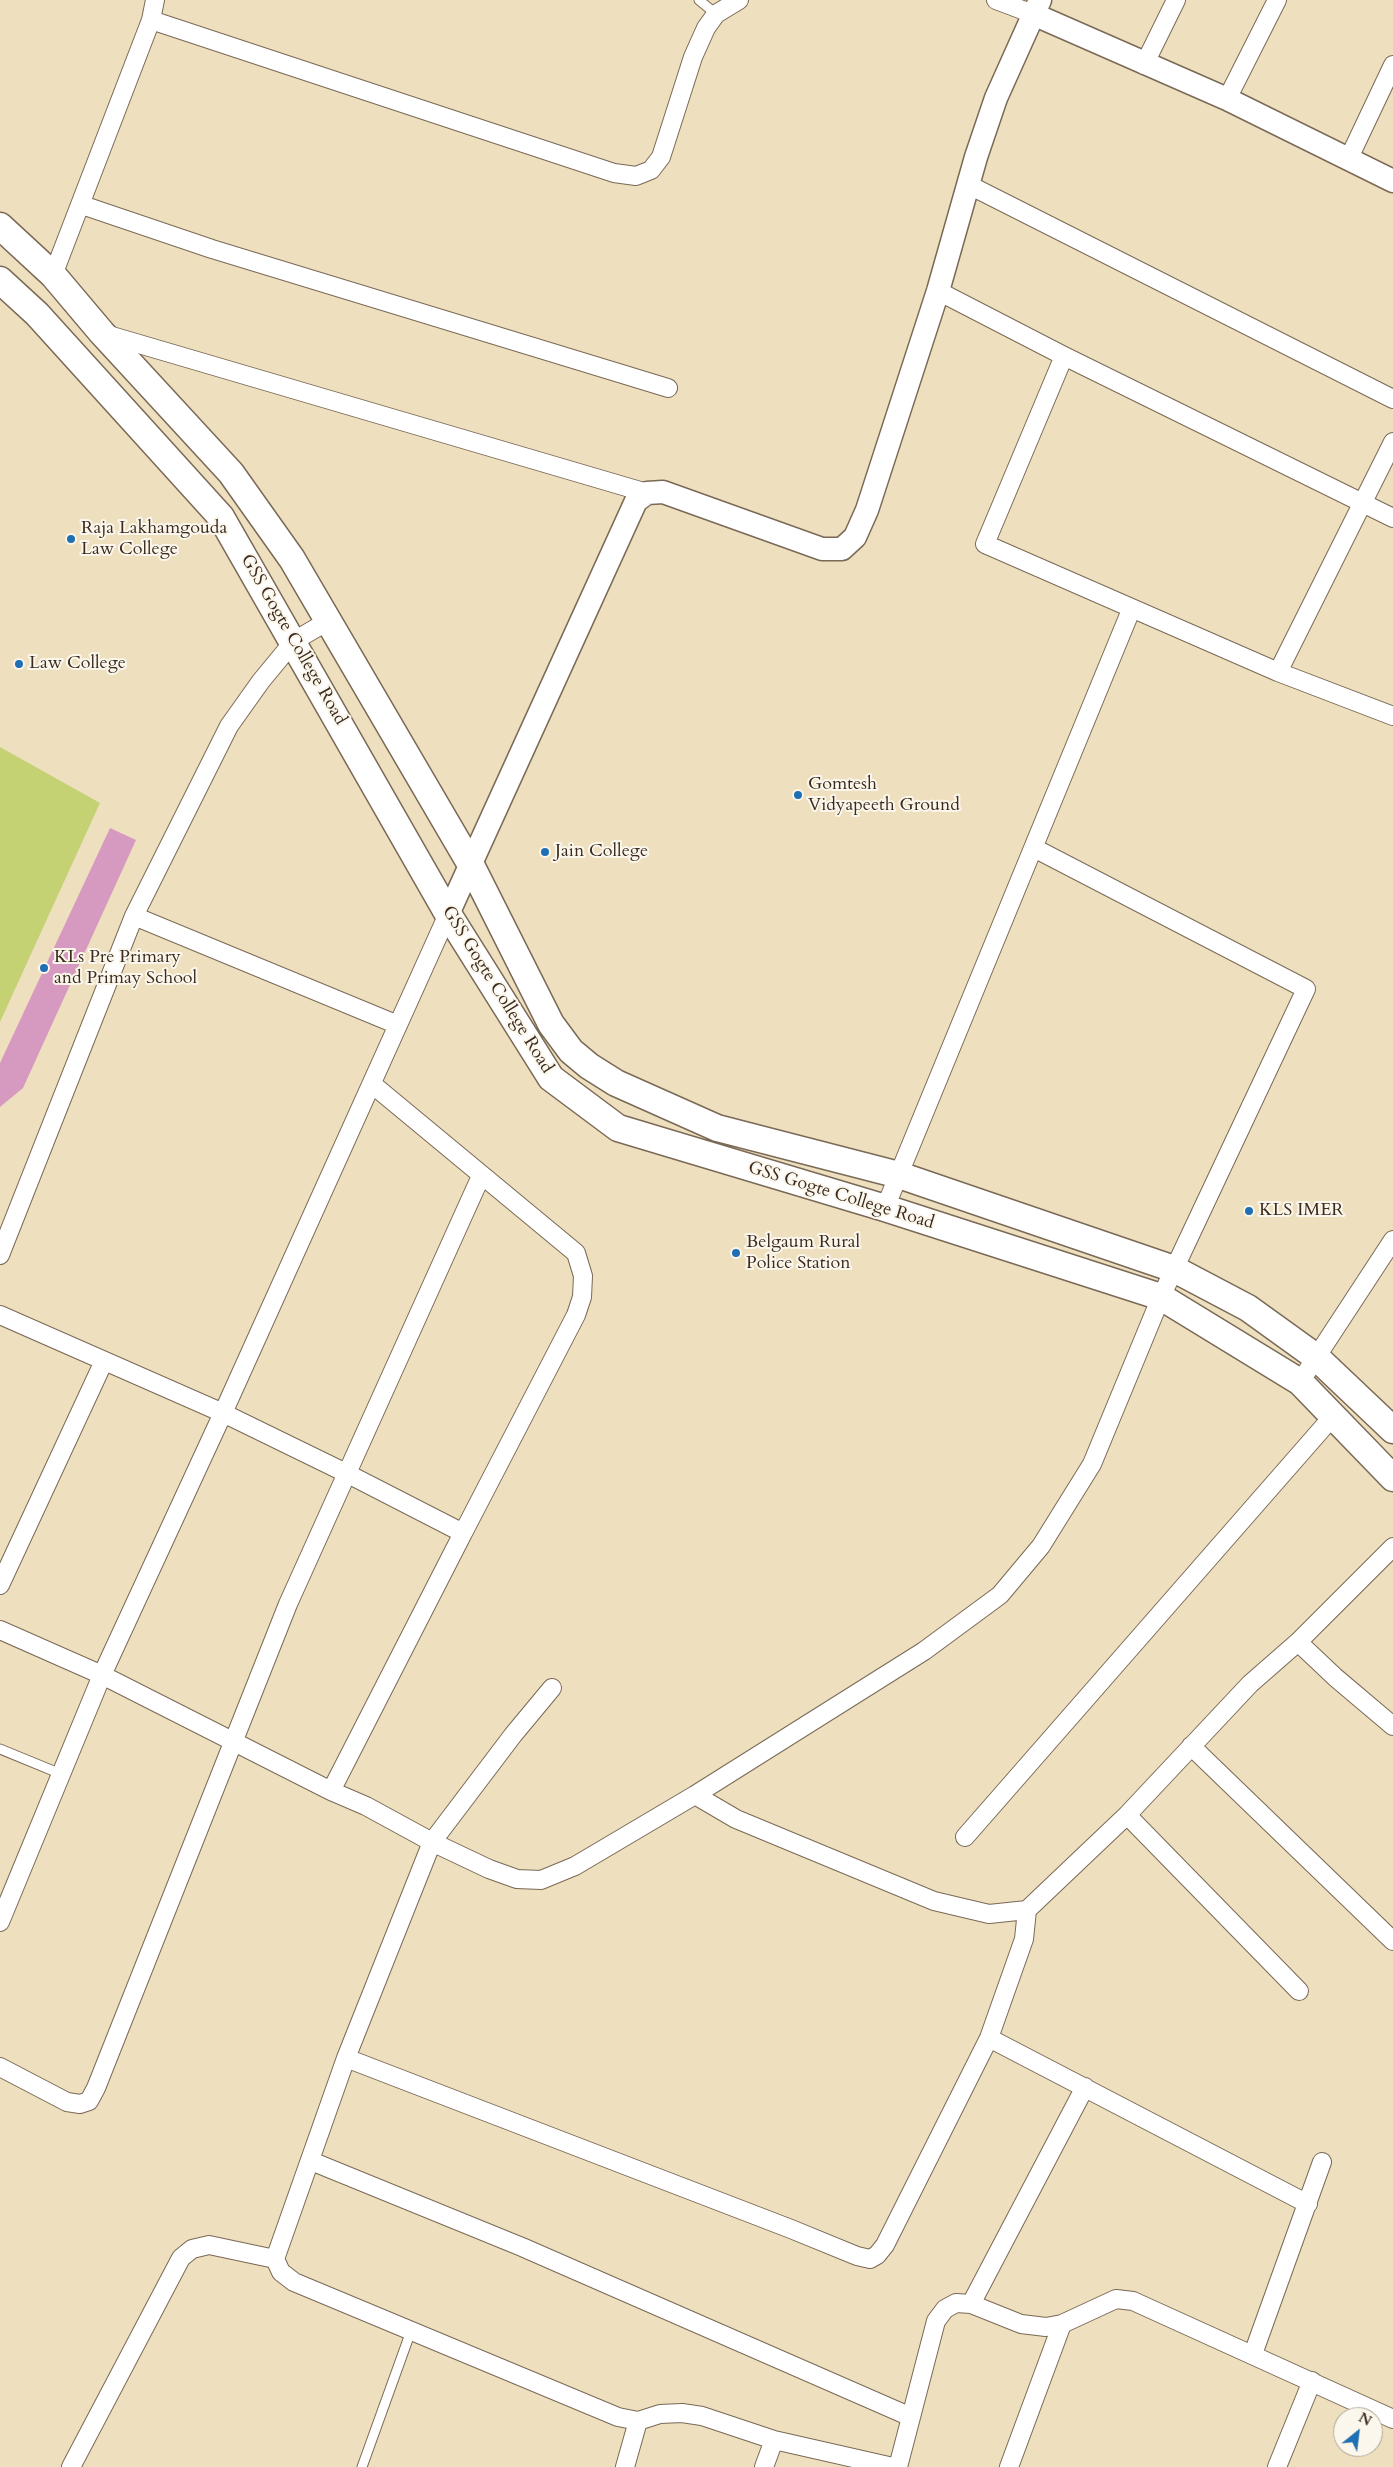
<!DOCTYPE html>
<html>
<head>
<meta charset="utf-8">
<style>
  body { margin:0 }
  #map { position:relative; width:1393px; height:2467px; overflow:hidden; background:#eedfbe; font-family:Cardo,serif }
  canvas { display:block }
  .north { position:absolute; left:1333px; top:2407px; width:50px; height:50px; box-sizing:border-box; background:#fbf7ec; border:1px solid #aea59a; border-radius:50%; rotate:29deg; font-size:14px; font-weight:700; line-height:20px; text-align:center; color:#3b2a1e }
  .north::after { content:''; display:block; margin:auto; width:18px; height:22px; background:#1f6fb2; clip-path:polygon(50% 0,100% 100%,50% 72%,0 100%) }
</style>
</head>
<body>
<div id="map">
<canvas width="1393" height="2467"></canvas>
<div class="north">N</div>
</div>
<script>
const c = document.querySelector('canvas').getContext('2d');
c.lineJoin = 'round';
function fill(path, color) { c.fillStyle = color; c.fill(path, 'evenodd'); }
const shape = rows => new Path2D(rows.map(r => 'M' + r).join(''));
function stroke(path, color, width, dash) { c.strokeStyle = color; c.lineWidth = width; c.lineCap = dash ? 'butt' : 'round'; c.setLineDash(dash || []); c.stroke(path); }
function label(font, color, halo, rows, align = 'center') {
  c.font = font + ' Cardo,serif'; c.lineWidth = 4; c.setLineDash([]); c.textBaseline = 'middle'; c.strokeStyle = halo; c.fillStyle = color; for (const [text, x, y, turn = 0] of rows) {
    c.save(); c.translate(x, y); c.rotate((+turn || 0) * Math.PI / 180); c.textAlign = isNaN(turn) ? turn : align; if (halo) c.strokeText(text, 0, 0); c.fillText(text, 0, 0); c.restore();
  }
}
fill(shape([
  [0,747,100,803,0,1022]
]), '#c5d274');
fill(shape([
  [110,828,136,840,23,1088,0,1107,0,1063]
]), '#d699c0');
const service = shape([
  [699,0,716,14],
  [0,1749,61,1774],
  [362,2467,411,2331]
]);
const minor = shape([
  [996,0,1033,14],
  [151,20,614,173,636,176,651,170,661,157,693,57,706,28,716,14,739,0],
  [1144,65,1176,0],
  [1227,99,1277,0],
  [1349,158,1393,65],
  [969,185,1393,399],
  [82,205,212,249,668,388],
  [53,275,151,20,155,0],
  [938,291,1064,356,1393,518],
  [105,334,647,493],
  [1064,356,985,544,1278,672,1393,716],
  [1278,672,1393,442],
  [134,916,398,1025],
  [372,1084,576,1253,583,1276,582,1297,576,1315,463,1533],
  [885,1208,1131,610],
  [0,1255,134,916,229,726,261,681,294,641,328,621],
  [0,1315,223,1413,348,1474,463,1533,331,1791],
  [1300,1382,1393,1240],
  [0,1585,104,1361],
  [0,1630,102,1675,331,1791,366,1806,432,1842,489,1869,517,1879,541,1880,575,1866,695,1795,924,1651,1000,1595,1041,1546,1092,1464,1161,1297,1306,989,1034,848],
  [1298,1642,1335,1677,1393,1726],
  [552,1688,513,1735,432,1842,346,2058,275,2259,281,2272,294,2282,618,2417,638,2421,660,2414,682,2413,702,2416,774,2440,893,2467],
  [1191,1746,1393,1941],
  [695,1795,736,1819,934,1901,989,1914,1027,1910,1127,1815,1250,1684,1298,1642,1393,1547],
  [1127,1815,1299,1991],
  [965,1837,1334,1415],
  [0,1922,102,1675,223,1413,448,914],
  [989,2038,1308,2204],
  [346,2058,791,2229,857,2256,870,2259,877,2255,885,2245,989,2038,1024,1939,1027,1910],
  [0,2067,67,2102,80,2104,89,2101,96,2088,288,1604,481,1176],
  [311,2161,522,2247,911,2417],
  [971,2304,1085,2087],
  [1253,2354,1322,2162],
  [71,2467,181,2258,192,2249,209,2245,275,2259],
  [625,2467,638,2421],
  [764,2467,774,2440],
  [898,2467,936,2321,945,2309,956,2303,971,2304,1021,2324,1046,2327,1062,2324,1116,2299,1133,2301,1393,2419],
  [1009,2467,1062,2324],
  [1277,2467,1312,2381]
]);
const tertiary = shape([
  [1033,14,1227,99,1393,181],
  [448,914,636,501,647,493,663,492,822,549,842,549,855,537,867,510,938,291,976,157,996,98,1040,0]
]);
const secondary = shape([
  [0,226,53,275,102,333,231,473,292,559,471,865,551,1024,571,1051,589,1066,616,1083,717,1128,899,1175,1174,1269,1248,1308,1316,1357,1393,1430],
  [0,280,37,314,221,517,448,914,551,1078,618,1128,885,1208,1161,1297,1300,1382,1393,1478]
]);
stroke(service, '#7a6956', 11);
stroke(minor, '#7a6956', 20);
stroke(tertiary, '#7a6956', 25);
stroke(secondary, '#7a6956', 29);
stroke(service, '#fff', 9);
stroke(minor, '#fff', 18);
stroke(tertiary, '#fff', 22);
stroke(secondary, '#fff', 26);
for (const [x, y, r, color] of [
  [71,539,5,"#1f6fb2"],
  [19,664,5,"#1f6fb2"],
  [798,795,5,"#1f6fb2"],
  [545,852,5,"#1f6fb2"],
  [44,968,5,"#1f6fb2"],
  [1249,1211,5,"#1f6fb2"],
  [736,1253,5,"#1f6fb2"]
]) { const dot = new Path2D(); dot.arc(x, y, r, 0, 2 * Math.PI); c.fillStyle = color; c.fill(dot); stroke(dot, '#fbf7ec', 2); }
label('18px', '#3b2a1e', '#fbf7ec', [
  ["Raja Lakhamgouda",81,529],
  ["Law College",81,550],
  ["Law College",29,664],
  ["Gomtesh",808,785],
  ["Vidyapeeth Ground",808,806],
  ["Jain College",555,852],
  ["KLs Pre Primary",54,958],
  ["and Primay School",54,979],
  ["KLS IMER",1259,1211],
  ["Belgaum Rural",746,1243],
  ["Police Station",746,1264]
], 'left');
label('18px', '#3b2a1e', '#fbf7ec', [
  ["GSS Gogte College Road",293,640,60],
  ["GSS Gogte College Road",497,990,58],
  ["GSS Gogte College Road",841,1196,17]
]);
</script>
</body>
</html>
